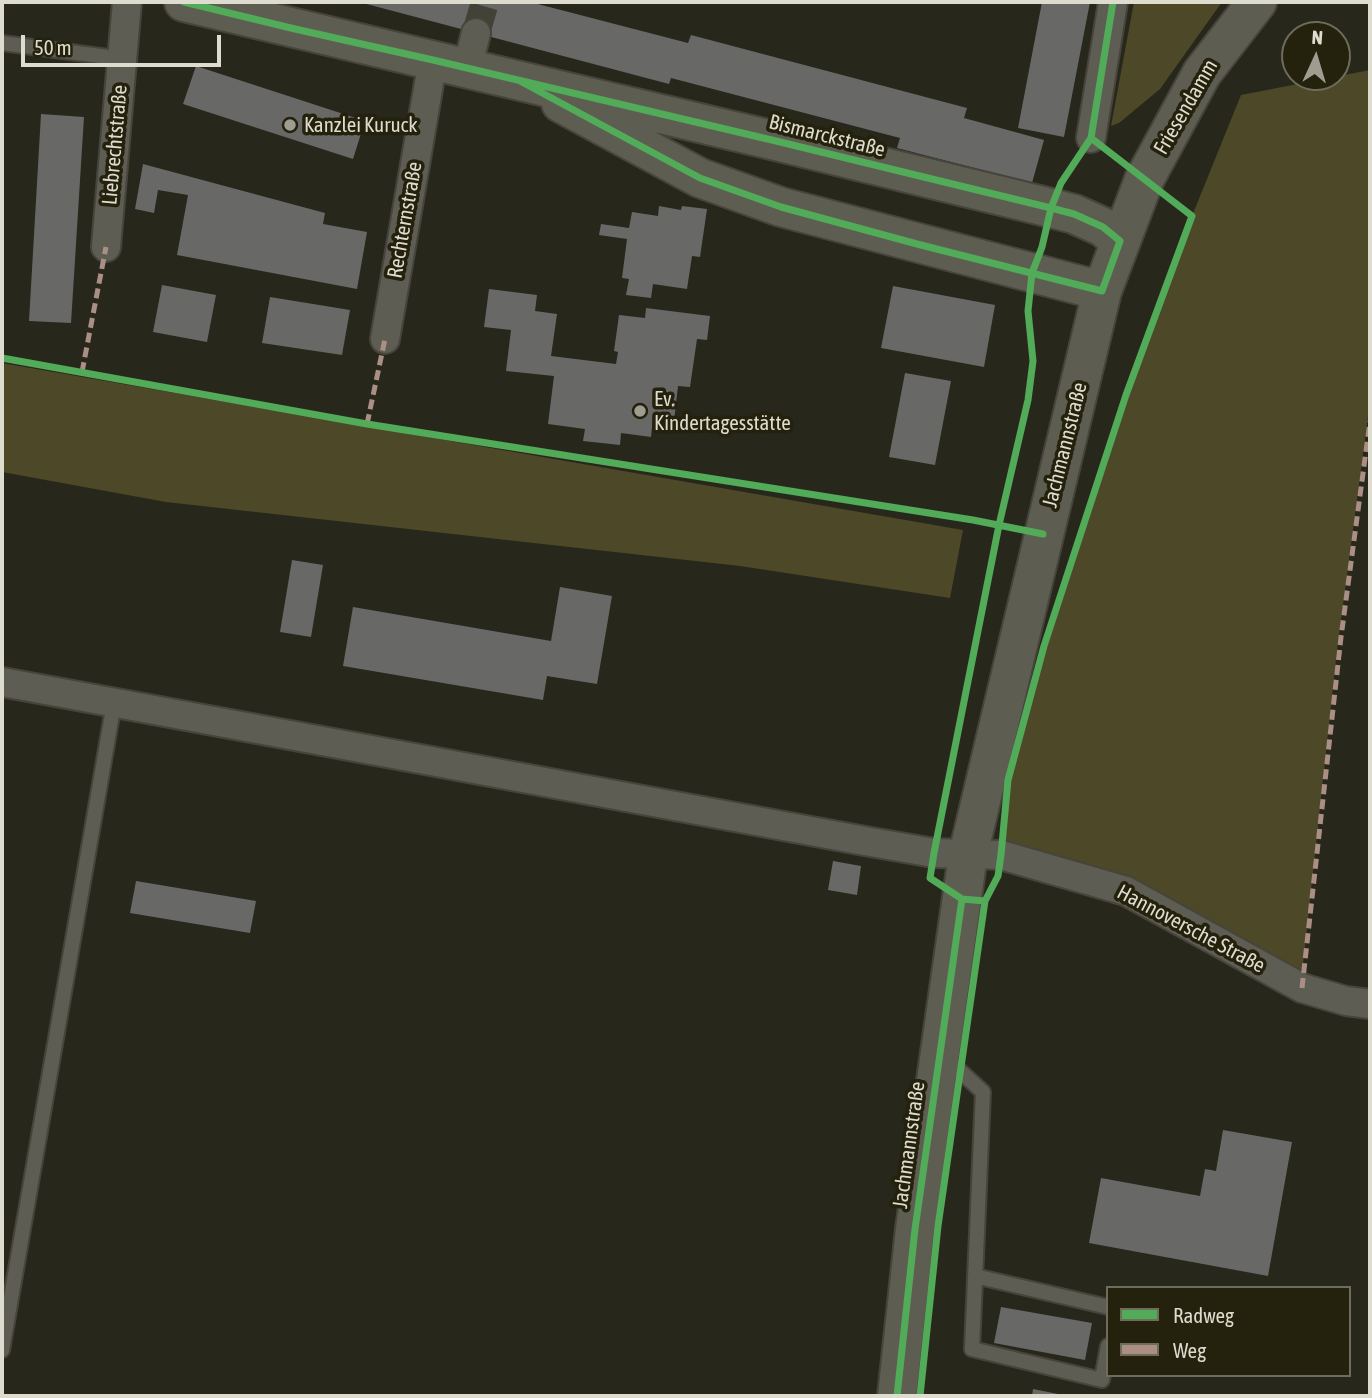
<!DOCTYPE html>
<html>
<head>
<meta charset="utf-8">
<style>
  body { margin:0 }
  #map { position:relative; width:1372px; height:1398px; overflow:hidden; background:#28271c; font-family:"Asap Condensed",sans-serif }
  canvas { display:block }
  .frame { position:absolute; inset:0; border:4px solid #dedccf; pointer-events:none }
  .legend { position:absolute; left:1106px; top:1286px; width:245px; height:91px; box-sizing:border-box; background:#24210c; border:2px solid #6e6c5a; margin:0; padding:9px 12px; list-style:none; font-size:21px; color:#dedccf }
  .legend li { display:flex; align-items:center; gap:14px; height:35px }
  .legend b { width:35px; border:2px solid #6e6c5a }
  .north { position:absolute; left:1281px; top:21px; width:70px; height:70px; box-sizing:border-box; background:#24210c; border:2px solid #6e6c5a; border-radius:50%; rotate:4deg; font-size:19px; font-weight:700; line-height:28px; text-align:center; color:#dedccf }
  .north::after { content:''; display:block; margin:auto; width:24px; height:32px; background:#9e9d90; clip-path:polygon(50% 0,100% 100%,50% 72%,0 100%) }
  .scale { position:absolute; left:21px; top:35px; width:200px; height:32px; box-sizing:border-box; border:4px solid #dedccf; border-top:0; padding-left:9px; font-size:21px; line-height:24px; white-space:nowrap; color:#dedccf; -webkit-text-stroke:5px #24210c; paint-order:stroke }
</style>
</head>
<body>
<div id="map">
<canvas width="1372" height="1398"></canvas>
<div class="frame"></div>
<ul class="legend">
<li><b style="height:9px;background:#51ab58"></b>Radweg</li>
<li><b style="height:9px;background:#ac8f84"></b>Weg</li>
</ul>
<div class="north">N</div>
<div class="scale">50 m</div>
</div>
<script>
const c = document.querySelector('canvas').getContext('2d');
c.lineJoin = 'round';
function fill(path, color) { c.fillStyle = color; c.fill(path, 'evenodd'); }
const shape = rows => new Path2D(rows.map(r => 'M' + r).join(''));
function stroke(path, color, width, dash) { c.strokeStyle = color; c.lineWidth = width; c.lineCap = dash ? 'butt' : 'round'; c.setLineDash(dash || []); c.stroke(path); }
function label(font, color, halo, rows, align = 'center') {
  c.font = font + ' "Asap Condensed",sans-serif'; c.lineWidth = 7; c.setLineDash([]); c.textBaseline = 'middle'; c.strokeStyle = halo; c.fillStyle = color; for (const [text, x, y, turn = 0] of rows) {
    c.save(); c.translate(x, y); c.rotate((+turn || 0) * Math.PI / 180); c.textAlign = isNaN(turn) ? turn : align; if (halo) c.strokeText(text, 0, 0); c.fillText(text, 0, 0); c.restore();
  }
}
fill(shape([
  [1134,2,1222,2,1160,89,1119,123,1111,126],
  [1370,70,1370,401,1337,650,1301,983,1005,845,1010,781,1046,649,1129,396,1192,216,1241,95],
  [2,363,963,530,950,598,740,566,166,502,2,472]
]), '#4c4828');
fill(shape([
  [359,2,530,2,688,43,691,35,967,108,964,118,1044,140,1032,183,897,148,900,138,671,78,669,84],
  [1042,2,1090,2,1064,137,1018,128],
  [196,66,365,121,353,159,183,104],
  [41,114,84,117,71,323,29,321],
  [143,164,325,213,323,224,367,232,357,289,177,255,188,195,158,190,154,213,135,209],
  [659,206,681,210,682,206,707,209,700,257,692,256,687,289,653,284,651,298,626,295,629,279,622,278,627,239,599,235,601,224,629,228,632,212,658,216],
  [162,285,216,295,207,342,153,332],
  [893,286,995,305,984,367,881,348],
  [489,289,537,295,535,311,557,314,551,356,616,364,618,352,614,351,619,315,645,318,646,308,710,316,707,340,697,339,690,387,678,386,674,421,653,418,651,437,621,433,620,445,583,441,585,429,548,424,554,376,506,371,511,330,484,327],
  [270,297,350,310,342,355,262,343],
  [905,373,951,381,935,465,889,457],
  [292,560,323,565,311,637,280,632],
  [560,587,612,596,597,684,547,676,543,700,343,666,353,607,551,641],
  [833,861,861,866,857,895,828,890],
  [136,881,256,901,250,933,130,913],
  [1223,1130,1292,1142,1268,1276,1089,1243,1101,1178,1200,1196,1205,1169,1216,1171],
  [1001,1307,1092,1323,1085,1360,994,1343],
  [1033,1389,1063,1395,1063,1396,1032,1396]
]), '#686867');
stroke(shape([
  [476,33,485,2]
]), '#434237', 28, [28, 14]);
const lane = shape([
  [2,43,123,59],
  [943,1060,960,1071,983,1092,972,1349,1102,1380,1108,1346],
  [975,1276,1108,1307],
  [2,1350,114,703]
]);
const street = shape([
  [467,69,476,33],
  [1091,138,1113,2],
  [106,247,127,2],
  [385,339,433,60],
  [2,682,865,841,934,853,1001,855,1126,891,1302,988,1346,1001,1370,1004]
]);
const secondary = shape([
  [184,2,776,141,1051,208,1074,214,1103,227,1120,241],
  [561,103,700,178,781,207,1102,291],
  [897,1396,915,1229,968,855,1102,291,1144,180,1202,73,1257,2]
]);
stroke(lane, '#46443b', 18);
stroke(street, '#46443b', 32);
stroke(secondary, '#46443b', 42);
stroke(lane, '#5e5d54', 14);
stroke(street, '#5e5d54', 28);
stroke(secondary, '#5e5d52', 38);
stroke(shape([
  [82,372,106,247],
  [367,424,385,339],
  [1302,988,1341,637,1370,421]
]), '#ac8f84', 5, [10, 5]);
stroke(shape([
  [184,2,295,29,433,60,776,141,1051,208,1074,214,1103,227,1120,241,1102,291,917,244,781,207,700,178,520,81],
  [2,358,367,424,973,520,1043,534],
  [985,901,962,899,930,878,934,853,999,525,1028,400,1033,361,1028,311,1032,273,1042,247,1051,208,1061,183,1091,138,1113,2],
  [897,1396,915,1229,962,899],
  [920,1396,938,1226,985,901,998,876,1001,855,1008,780,1044,646,1126,395,1192,216,1091,138]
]), '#51ab58', 7);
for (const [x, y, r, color] of [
  [290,125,7,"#9e9d90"],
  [640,411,7,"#9e9d90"]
]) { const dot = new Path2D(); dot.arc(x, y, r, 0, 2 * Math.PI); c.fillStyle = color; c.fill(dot); stroke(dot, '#24210c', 2.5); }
label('21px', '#dedccf', '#24210c', [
  ["Friesendamm",1186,107,-60],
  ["Bismarckstraße",827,136,14],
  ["Liebrechtstraße",115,145,-85],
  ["Rechternstraße",405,220,-80],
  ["Jachmannstraße",1065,445,-76],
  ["Hannoversche Straße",1191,929,28],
  ["Jachmannstraße",909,1145,-82]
]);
label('21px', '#dedccf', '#24210c', [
  ["Kanzlei Kuruck",304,125],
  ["Ev.",654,399],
  ["Kindertagesstätte",654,423]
], 'left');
</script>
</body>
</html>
